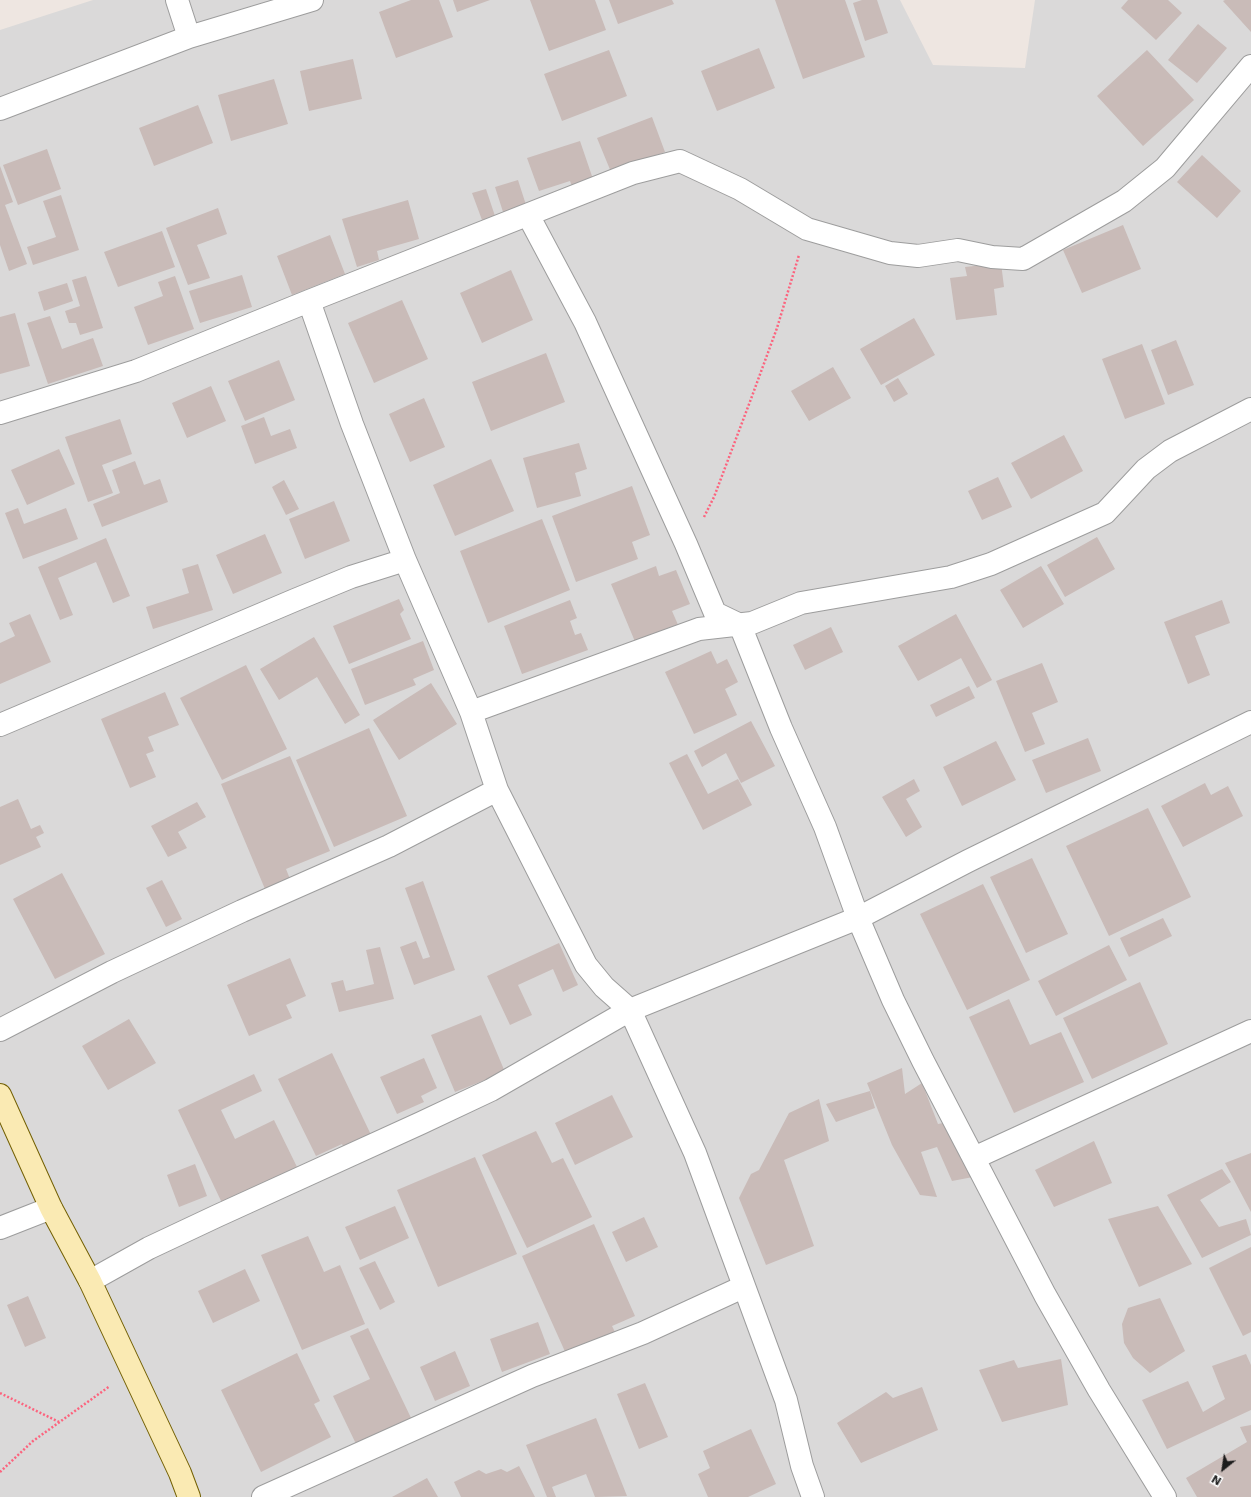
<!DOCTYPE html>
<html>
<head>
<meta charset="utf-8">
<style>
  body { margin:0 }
  #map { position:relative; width:1251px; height:1497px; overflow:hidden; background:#eee6e1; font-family:"DejaVu Sans",sans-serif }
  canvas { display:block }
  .north { position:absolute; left:1203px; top:1449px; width:40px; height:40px; -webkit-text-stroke:3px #fff; paint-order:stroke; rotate:210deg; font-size:11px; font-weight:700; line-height:16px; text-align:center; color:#1c1c1c }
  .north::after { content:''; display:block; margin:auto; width:14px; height:18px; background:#1c1c1c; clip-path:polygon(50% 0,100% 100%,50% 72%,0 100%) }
</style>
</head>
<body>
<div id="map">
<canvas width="1251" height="1497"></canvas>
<div class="north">N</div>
</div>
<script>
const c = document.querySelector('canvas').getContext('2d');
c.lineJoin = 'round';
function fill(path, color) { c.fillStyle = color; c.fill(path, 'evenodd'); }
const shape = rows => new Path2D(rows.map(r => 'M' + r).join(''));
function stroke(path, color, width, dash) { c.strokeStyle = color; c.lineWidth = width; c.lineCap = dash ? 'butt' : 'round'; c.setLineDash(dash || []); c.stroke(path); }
fill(shape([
  [93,0,900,0,933,65,1025,68,1035,0,1251,0,1251,1497,0,1497,0,30]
]), '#dad9d9');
fill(shape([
  [411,0,439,0,453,37,396,58,379,12],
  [453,0,490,0,457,12],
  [530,0,595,0,606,30,549,51],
  [609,0,672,0,674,4,618,24],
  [775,0,845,0,865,57,803,79],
  [862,0,877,0,888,33,865,41,853,3],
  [1128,0,1168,0,1182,13,1156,40,1121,8],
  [1225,0,1251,0,1251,32,1223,1],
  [1198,24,1227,48,1197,83,1168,60],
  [759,48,775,88,717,111,701,71],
  [609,50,627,96,562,121,544,74],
  [1147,50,1194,100,1143,146,1097,96],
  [353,59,362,99,309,111,300,71],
  [274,79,288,124,231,141,218,95],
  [198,105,213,143,154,166,139,128],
  [652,117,665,152,611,172,597,138],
  [580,141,594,182,573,189,570,181,539,191,527,158],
  [47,149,61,189,18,205,3,165],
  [1202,155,1241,191,1217,218,1177,182],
  [0,166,13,202,5,205,27,264,9,271,0,245],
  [518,180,527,208,504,215,495,187],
  [486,189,495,216,482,220,472,193],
  [61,195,79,250,33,265,27,247,56,237,43,201],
  [408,200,419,239,377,251,379,260,357,267,342,219],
  [218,208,227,234,197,245,210,278,188,285,166,228],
  [1123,225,1141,269,1082,293,1063,250],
  [162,231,175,267,118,287,104,252],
  [330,235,345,274,292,295,277,256],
  [1001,263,1004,287,994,289,997,315,956,320,950,278,967,276,965,267],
  [511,270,533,320,482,343,460,293],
  [242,275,252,307,200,323,189,291],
  [86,276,103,328,80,335,76,323,69,323,65,311,80,306,72,280],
  [175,276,194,329,148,345,134,307,163,296,158,282],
  [67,283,73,301,44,311,38,292],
  [402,300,428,359,374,383,348,323],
  [15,313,30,366,0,374,0,317],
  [50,316,62,349,93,338,103,366,48,384,27,323],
  [914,318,935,355,881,385,860,349],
  [1176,340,1194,385,1168,395,1151,350],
  [1142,344,1165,404,1125,419,1102,359],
  [546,353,565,402,491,431,472,382],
  [279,360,295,400,245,421,228,381],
  [833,367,851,398,809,421,791,391],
  [898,378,908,394,894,402,885,386],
  [211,386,226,421,187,438,172,403],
  [424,398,445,447,410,462,389,414],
  [264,417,271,436,290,429,297,448,255,464,241,426],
  [120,419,132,454,102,465,113,493,88,502,65,437],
  [1064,435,1083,471,1031,499,1011,463],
  [579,443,587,469,575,473,581,496,537,508,523,458],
  [59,449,75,484,27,505,11,470],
  [491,459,514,511,455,536,433,485],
  [135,461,144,485,160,479,168,502,102,527,93,504,120,493,112,470],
  [998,477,1012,507,982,520,968,491],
  [284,480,299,509,286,515,272,487],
  [632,486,650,535,632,542,638,559,576,582,552,516],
  [334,501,350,541,305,559,289,519],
  [18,508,24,524,66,508,78,539,23,559,5,513],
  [542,519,570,590,488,623,460,551],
  [265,534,282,573,233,594,216,555],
  [1097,537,1115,569,1065,597,1047,565],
  [106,538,130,596,113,603,96,562,58,578,73,615,60,620,38,567],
  [198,564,213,610,153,629,146,607,189,593,182,569],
  [656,566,659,576,676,570,690,604,672,611,679,627,636,644,611,584],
  [1041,566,1064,604,1023,628,1000,590],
  [399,599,404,610,400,614,411,639,349,664,333,626],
  [570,600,577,618,570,621,575,635,581,633,588,650,522,674,504,626],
  [1222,600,1230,623,1195,636,1210,675,1188,684,1164,622],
  [30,614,51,662,0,684,0,643,15,636,9,623],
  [956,614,992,680,977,688,961,658,918,681,898,646],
  [831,627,843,652,805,670,793,645],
  [314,637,360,715,345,724,317,677,279,700,260,669],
  [423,641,434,670,413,679,416,685,365,705,351,669],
  [711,651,717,664,727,659,738,682,725,689,737,715,694,734,665,672],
  [1042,663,1058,702,1032,713,1045,744,1025,752,996,681],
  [246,665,287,749,222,780,180,698],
  [431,683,457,724,399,760,373,720],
  [969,686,975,698,936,717,930,705],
  [165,692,179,725,148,737,154,751,146,754,156,777,130,788,101,719],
  [751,721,775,766,741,783,726,753,702,767,694,751],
  [369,728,407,816,334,847,296,760],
  [1088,738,1101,771,1046,793,1032,760],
  [996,741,1016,780,962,806,943,767],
  [687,754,708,794,738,779,752,805,703,830,669,763],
  [290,756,330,851,286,869,290,879,265,889,221,784],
  [914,779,920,791,906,799,922,827,906,837,882,797],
  [1205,783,1211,795,1228,786,1243,816,1183,847,1161,806],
  [18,799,31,829,40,825,44,833,36,837,41,847,0,865,0,807],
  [197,802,206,817,178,832,187,848,168,857,151,826],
  [1148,808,1191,897,1109,936,1066,846],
  [1032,858,1068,934,1026,953,990,877],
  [62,873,105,954,55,979,13,899],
  [162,880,182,919,166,927,146,888],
  [423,881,455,970,414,985,400,947,416,941,423,959,430,957,405,888],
  [983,884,1030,980,967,1010,920,914],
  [1163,918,1172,936,1129,957,1120,938],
  [559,943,578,985,563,992,553,969,518,985,532,1015,510,1025,487,976],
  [1109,945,1127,980,1056,1016,1038,981],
  [380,947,394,999,339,1012,331,983,343,980,346,991,374,984,366,950],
  [290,958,306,996,286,1005,292,1018,249,1036,227,985],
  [1140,982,1168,1044,1092,1079,1063,1018],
  [1009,999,1030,1045,1061,1032,1084,1082,1014,1113,969,1017],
  [481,1015,505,1072,455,1092,431,1035],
  [129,1019,156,1063,108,1090,82,1046],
  [332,1053,373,1139,346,1152,342,1144,316,1156,278,1079],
  [424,1058,437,1088,421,1096,424,1102,397,1114,380,1077],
  [902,1068,905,1094,922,1083,938,1124,953,1121,973,1177,952,1181,937,1147,921,1152,937,1197,920,1195,892,1145,867,1083],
  [254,1074,262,1091,221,1110,235,1139,274,1120,297,1167,222,1203,178,1110],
  [870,1091,875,1108,836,1122,826,1104],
  [612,1095,633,1137,575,1165,555,1123],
  [819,1099,829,1141,784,1160,814,1246,766,1265,739,1198,751,1174,759,1170,789,1113],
  [536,1131,552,1163,563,1158,592,1217,527,1248,482,1155],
  [1094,1141,1112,1183,1054,1207,1035,1170],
  [1251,1153,1251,1212,1225,1163],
  [475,1157,517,1254,438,1287,397,1190],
  [195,1164,207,1196,179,1207,167,1175],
  [1222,1169,1231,1182,1200,1200,1219,1227,1246,1219,1251,1235,1202,1258,1167,1195],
  [395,1206,409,1238,360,1260,345,1227],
  [1158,1206,1192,1264,1139,1287,1108,1219],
  [644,1217,658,1247,626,1262,612,1232],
  [594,1224,635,1316,612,1326,616,1334,567,1356,522,1256],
  [308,1236,324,1272,340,1265,365,1324,302,1350,261,1255],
  [1251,1247,1251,1332,1243,1336,1209,1268],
  [375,1261,395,1302,380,1310,359,1268],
  [245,1269,260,1301,213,1323,198,1291],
  [28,1296,46,1338,25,1347,7,1305],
  [1160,1298,1185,1351,1150,1373,1133,1358,1124,1343,1122,1324,1128,1308],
  [538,1322,550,1354,502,1372,490,1339],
  [368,1328,412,1420,357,1446,333,1396,370,1379,350,1336],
  [455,1351,470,1386,435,1401,420,1367],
  [297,1353,320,1401,314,1404,331,1437,261,1472,221,1390],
  [1246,1354,1251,1365,1251,1410,1167,1449,1142,1400,1188,1381,1203,1412,1225,1399,1212,1366],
  [1061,1359,1068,1405,1002,1422,979,1370,1014,1360,1018,1368],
  [645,1383,668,1437,639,1449,617,1394],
  [922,1387,938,1430,861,1463,837,1423,886,1392,893,1398],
  [596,1418,627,1496,595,1497,586,1474,552,1487,556,1497,547,1497,526,1445],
  [1251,1425,1251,1497,1197,1497,1186,1478,1247,1442,1240,1427],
  [751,1429,776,1484,748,1497,708,1497,698,1474,710,1468,703,1451],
  [519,1466,535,1497,461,1497,454,1482,479,1470,486,1474,501,1469,507,1472],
  [427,1478,438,1497,392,1497]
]), '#c9bbb8');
const street = shape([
  [177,0,189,37],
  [0,109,189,37,312,0],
  [528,215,585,322,686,544,715,613,740,625,781,728,825,827,858,918,893,1000,923,1061,1045,1295,1099,1390,1165,1497],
  [309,301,352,424,405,560,471,712,497,790,586,965,604,987,630,1010,695,1153,786,1400,802,1466,813,1497],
  [0,413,136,371,309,301,633,173,680,161,740,189,807,229,890,253,918,256,958,250,992,257,1023,259,1124,201,1165,168,1251,66],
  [471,712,699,629,752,623,801,603,951,577,991,564,1105,513,1146,469,1170,451,1251,409],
  [0,725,295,600,351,577,405,560],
  [0,1030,112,972,242,911,389,846,497,790],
  [974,1158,1251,1031],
  [0,1228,51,1208],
  [90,1281,149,1248,217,1216,421,1123,491,1090,630,1010,858,918,968,861,1251,722],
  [263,1497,532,1376,643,1333,743,1287]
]);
const secondary = shape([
  [0,1095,51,1208,90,1281,180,1473,189,1497]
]);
stroke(street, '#9d9d9d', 24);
stroke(secondary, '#736003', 24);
stroke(shape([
  [704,517,714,497,751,399,777,328,799,255],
  [0,1393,59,1422],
  [0,1472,33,1441,110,1386]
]), '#fc647e', 2.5, [2, 2]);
stroke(street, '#fff', 22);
stroke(secondary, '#faeab3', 22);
</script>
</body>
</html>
